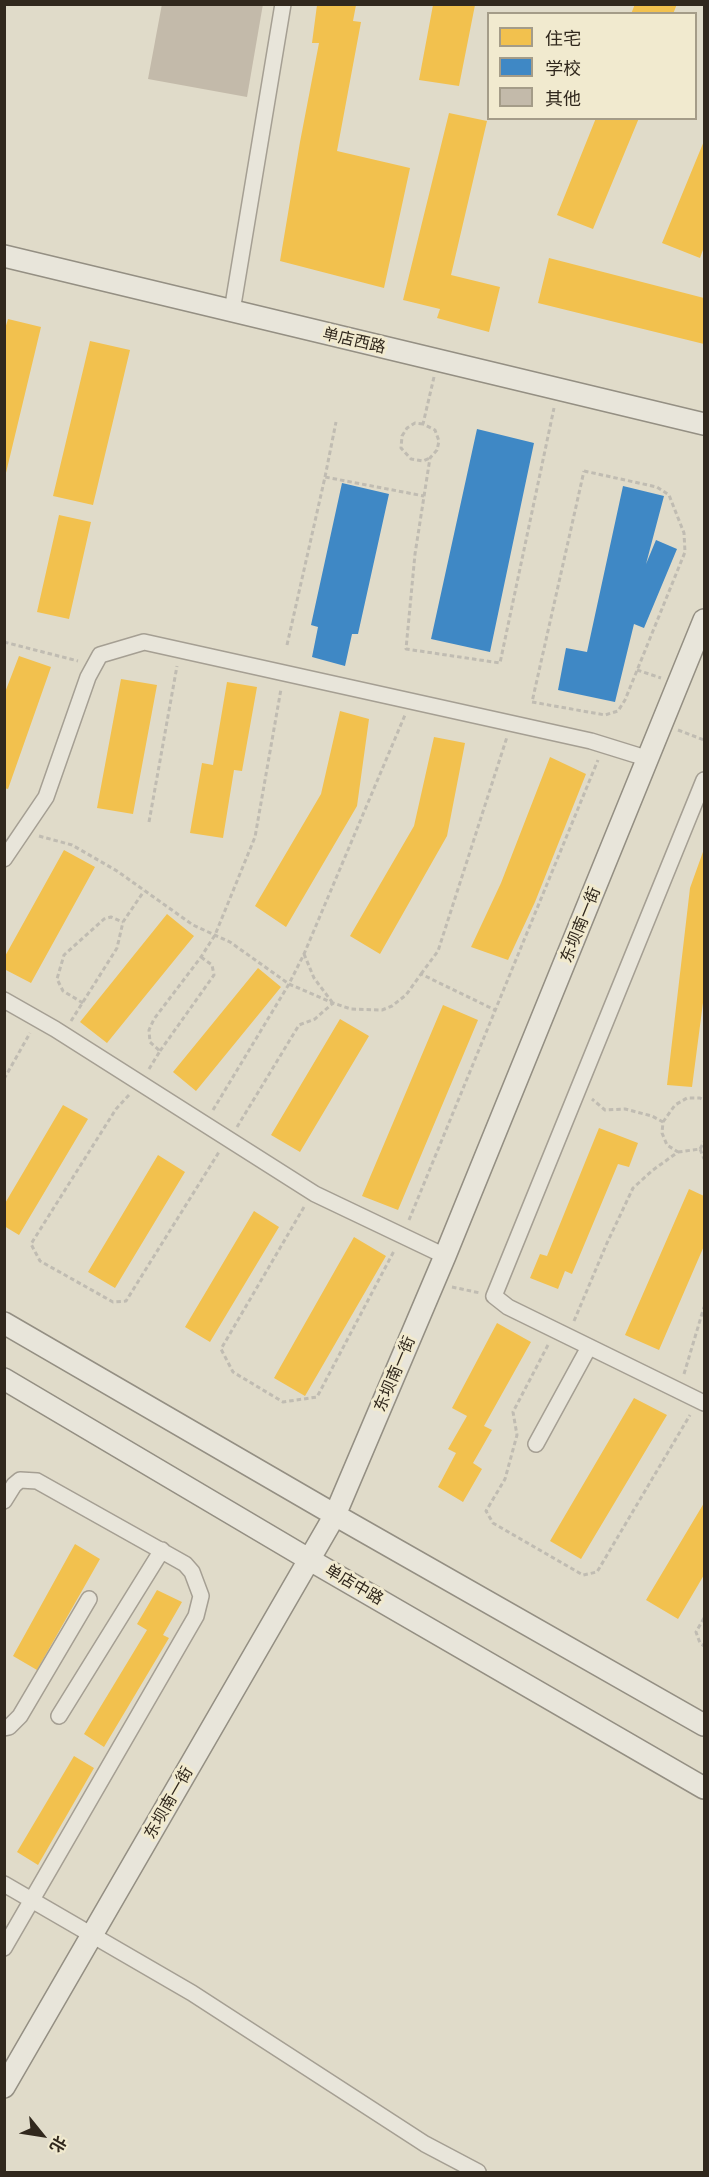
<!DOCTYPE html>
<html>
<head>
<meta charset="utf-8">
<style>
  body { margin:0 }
  #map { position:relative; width:709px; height:2177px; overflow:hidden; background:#e0dbc9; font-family:"Roboto Serif","Noto Sans SC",serif }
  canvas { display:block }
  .frame { position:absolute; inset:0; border:6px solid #31281d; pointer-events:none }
  .legend { position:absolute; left:487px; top:12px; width:210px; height:108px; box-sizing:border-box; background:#f1eacf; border:2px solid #a49c88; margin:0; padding:8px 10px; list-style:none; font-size:18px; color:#31281d }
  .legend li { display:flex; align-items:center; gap:12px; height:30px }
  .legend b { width:30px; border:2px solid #a49c88 }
  .north { position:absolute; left:12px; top:2105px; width:60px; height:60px; -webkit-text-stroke:4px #f1eacf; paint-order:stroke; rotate:120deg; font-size:16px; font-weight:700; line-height:24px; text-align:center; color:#31281d }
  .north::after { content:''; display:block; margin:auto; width:21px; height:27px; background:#31281d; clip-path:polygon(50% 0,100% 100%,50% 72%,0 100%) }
</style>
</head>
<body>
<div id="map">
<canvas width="709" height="2177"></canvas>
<div class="frame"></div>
<ul class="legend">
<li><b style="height:16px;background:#f2c14e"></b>住宅</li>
<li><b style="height:16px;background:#3f88c5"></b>学校</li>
<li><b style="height:16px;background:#c3baaa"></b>其他</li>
</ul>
<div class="north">北</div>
</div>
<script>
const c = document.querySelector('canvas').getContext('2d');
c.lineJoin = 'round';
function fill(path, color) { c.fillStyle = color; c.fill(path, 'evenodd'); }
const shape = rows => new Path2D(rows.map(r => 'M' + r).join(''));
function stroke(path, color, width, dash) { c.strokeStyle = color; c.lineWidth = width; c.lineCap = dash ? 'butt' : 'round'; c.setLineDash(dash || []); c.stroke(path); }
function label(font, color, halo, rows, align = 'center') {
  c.font = font + ' "Roboto Serif","Noto Sans SC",serif'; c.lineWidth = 6; c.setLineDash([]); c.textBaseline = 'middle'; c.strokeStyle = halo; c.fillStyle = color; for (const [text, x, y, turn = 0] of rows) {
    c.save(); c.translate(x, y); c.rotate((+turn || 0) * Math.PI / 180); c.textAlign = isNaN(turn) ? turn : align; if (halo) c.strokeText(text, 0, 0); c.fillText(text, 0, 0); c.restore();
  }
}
fill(shape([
  [635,4,677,4,673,14,631,14],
  [317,5,356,5,353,21,361,22,337,151,410,168,384,288,280,261,300,142,319,43,312,43],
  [433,5,475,5,459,86,419,80],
  [449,113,487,121,451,275,500,287,489,332,437,318,440,309,403,300],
  [596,118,639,118,593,229,557,215],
  [704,141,704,247,700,258,662,243],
  [549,258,704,298,704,344,538,303],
  [8,319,41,327,5,477,4,332],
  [90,341,130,350,93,505,53,496],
  [59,515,91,522,69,619,37,612],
  [19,656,51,667,8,789,4,788,4,695],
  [121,679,157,685,133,814,97,808],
  [227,682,257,687,242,771,234,770,223,838,190,833,202,763,213,765],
  [340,711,369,719,357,806,286,927,255,906,321,794],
  [434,737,465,743,447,836,380,954,350,936,414,826],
  [550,757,586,774,535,902,508,960,471,947,501,883],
  [704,849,704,995,692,1087,667,1085,690,888],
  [64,850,95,867,31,983,4,969,4,958],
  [167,914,194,936,107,1043,80,1022],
  [258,968,281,987,196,1091,173,1072],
  [443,1005,478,1020,398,1210,362,1196],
  [340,1019,369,1036,300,1152,271,1135],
  [63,1105,88,1119,19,1235,4,1226,4,1205],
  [599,1128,638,1143,629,1167,618,1164,572,1274,565,1271,558,1289,530,1278,540,1254,547,1256],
  [158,1155,185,1172,115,1288,88,1272],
  [689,1189,704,1196,704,1246,659,1350,625,1335],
  [254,1211,279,1227,210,1342,185,1327],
  [354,1237,386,1256,305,1396,274,1378],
  [497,1323,531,1342,484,1426,492,1430,473,1463,482,1469,463,1502,438,1487,456,1453,448,1449,467,1416,452,1408],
  [634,1398,667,1415,581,1559,550,1541],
  [704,1503,704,1575,678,1619,646,1600],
  [75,1544,100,1559,37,1670,13,1656],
  [157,1590,182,1602,163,1635,169,1638,104,1747,84,1734,147,1630,137,1624],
  [74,1756,94,1768,38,1865,17,1852]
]), '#f2c14e');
fill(shape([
  [477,429,534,443,490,652,431,639],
  [342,483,389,494,358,634,352,634,345,666,312,657,318,627,311,625],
  [623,486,664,496,646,564,656,540,677,549,644,628,634,624,615,702,558,690,566,648,587,652]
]), '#3f88c5');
fill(shape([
  [162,4,263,4,247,97,148,79]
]), '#c3baaa');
const street = shape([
  [232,311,283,4],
  [704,780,494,1296,508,1307,704,1403],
  [4,859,46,797,88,677,100,655,144,642,591,741,649,759],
  [4,1000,55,1029,315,1194,445,1256],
  [536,1444,589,1347],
  [4,1501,14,1485,20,1480,37,1481,185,1564,192,1572,201,1596,196,1616,4,1948],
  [59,1716,162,1550],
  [4,1728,9,1727,20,1716,89,1599],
  [4,1884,192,1993,425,2144,478,2172]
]);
const secondary = shape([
  [4,256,704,424],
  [4,1323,335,1515,704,1725],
  [4,1379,310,1560,704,1788],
  [4,2087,335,1515,445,1256,704,620]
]);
stroke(street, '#a59f93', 18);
stroke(secondary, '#948f83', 24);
stroke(shape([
  [434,377,423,424,435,430,439,441,437,450,430,458,415,554,406,649,500,663,554,408],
  [423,424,415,423,407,428,402,436,401,448,411,459,423,461,430,458],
  [584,471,657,487,669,495,684,533,685,552,625,700,618,711,605,715,532,702,584,471],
  [325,477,336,422],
  [4,642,78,661],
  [287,645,325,477,424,496],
  [637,670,661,678],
  [678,730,704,740],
  [149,822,177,666],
  [39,836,72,845,117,871,193,925,230,942,289,984,333,1003,351,1009,382,1010,392,1006,406,995,421,974,495,1010],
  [304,954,314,978,332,1002],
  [421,974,438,951,507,737],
  [83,1003,63,991,57,979,64,955,104,919,111,917,123,922],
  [71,1021,117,948,123,922,144,891],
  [160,1051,214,975,212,965,201,957],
  [149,1069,160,1051,150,1042,149,1030,154,1019,201,957,215,935,255,837,281,689],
  [4,1079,30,1033],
  [129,1095,116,1109,31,1244,40,1261,113,1302,126,1301,219,1152],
  [213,1110,289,984,304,954,405,715],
  [663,1122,675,1105,687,1098,700,1098,704,1100],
  [237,1127,299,1025,315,1019,333,1003],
  [700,1149,704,1142],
  [678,1152,700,1149,704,1159],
  [304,1207,221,1349,233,1372,283,1402,317,1397,394,1251],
  [409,1220,598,760],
  [452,1287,480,1293],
  [574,1321,607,1243,633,1188,653,1170,678,1152,667,1145,662,1133,663,1122,652,1116,625,1109,605,1110,592,1099],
  [548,1345,513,1412,517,1435,505,1479,486,1511,493,1523,583,1575,597,1572,690,1415],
  [684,1374,704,1307],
  [704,1618,696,1632,700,1643,704,1646]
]), '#c0bcb2', 3, [4.5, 3]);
stroke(street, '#e8e5da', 15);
stroke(secondary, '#e8e5da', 21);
label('16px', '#31281d', '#f1eacf', [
  ["单店西路",354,341,13],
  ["东坝南一街",581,925,-68],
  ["东坝南一街",395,1374,-67],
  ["单店中路",354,1585,30],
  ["东坝南一街",169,1803,-60]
]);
</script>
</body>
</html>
